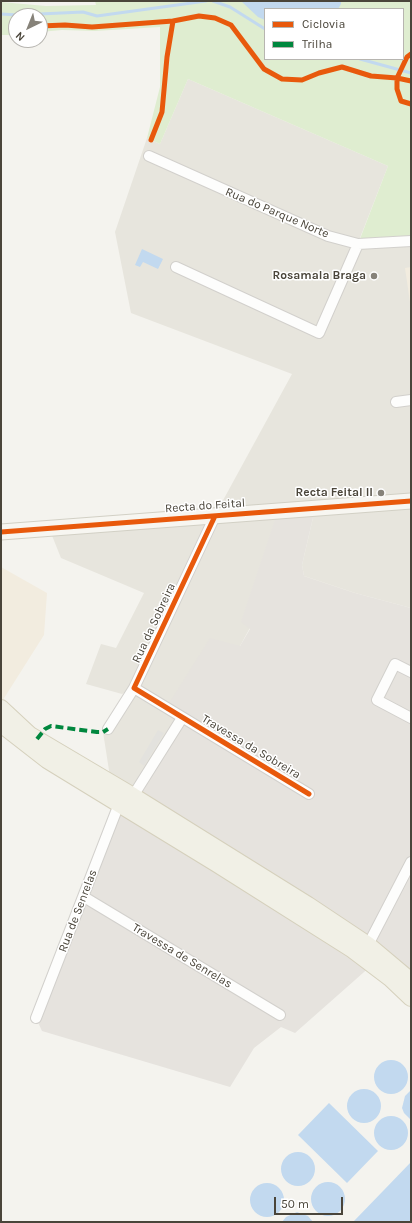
<!DOCTYPE html>
<html>
<head>
<meta charset="utf-8">
<style>
  body { margin:0 }
  #map { position:relative; width:412px; height:1223px; overflow:hidden; background:#f4f3ee; font-family:Karla,sans-serif }
  canvas { display:block }
  .frame { position:absolute; inset:0; border:2px solid #4a453a; pointer-events:none }
  .legend { position:absolute; left:264px; top:8px; width:140px; height:52px; box-sizing:border-box; background:#fff; border:1px solid #b7b5b0; margin:0; padding:5px 7px; list-style:none; font-size:12px; color:#4a453a }
  .legend li { display:flex; align-items:center; gap:8px; height:20px }
  .legend b { width:20px; border:1px solid #b7b5b0 }
  .north { position:absolute; left:8px; top:8px; width:40px; height:40px; box-sizing:border-box; background:#fff; border:1px solid #b7b5b0; border-radius:50%; rotate:223deg; font-size:11px; font-weight:700; line-height:16px; text-align:center; color:#4a453a }
  .north::after { content:''; display:block; margin:auto; width:14px; height:18px; background:#868279; clip-path:polygon(50% 0,100% 100%,50% 72%,0 100%) }
  .scale { position:absolute; left:274px; top:1197px; width:69px; height:18px; box-sizing:border-box; border:2px solid #4a453a; border-top:0; padding-left:5px; font-size:12px; line-height:14px; white-space:nowrap; color:#4a453a; -webkit-text-stroke:3px #fff; paint-order:stroke }
</style>
</head>
<body>
<div id="map">
<canvas width="412" height="1223"></canvas>
<div class="frame"></div>
<ul class="legend">
<li><b style="height:5px;background:#e8590c"></b>Ciclovia</li>
<li><b style="height:5px;background:#00873e"></b>Trilha</li>
</ul>
<div class="north">N</div>
<div class="scale">50 m</div>
</div>
<script>
const c = document.querySelector('canvas').getContext('2d');
c.lineJoin = 'round';
function fill(path, color) { c.fillStyle = color; c.fill(path, 'evenodd'); }
const shape = rows => new Path2D(rows.map(r => 'M' + r).join(''));
function stroke(path, color, width, dash) { c.strokeStyle = color; c.lineWidth = width; c.lineCap = dash ? 'butt' : 'round'; c.setLineDash(dash || []); c.stroke(path); }
function label(font, color, halo, rows, align = 'center') {
  c.font = font + ' Karla,sans-serif'; c.lineWidth = 3; c.setLineDash([]); c.textBaseline = 'middle'; c.strokeStyle = halo; c.fillStyle = color; for (const [text, x, y, turn = 0] of rows) {
    c.save(); c.translate(x, y); c.rotate((+turn || 0) * Math.PI / 180); c.textAlign = isNaN(turn) ? turn : align; if (halo) c.strokeText(text, 0, 0); c.fillText(text, 0, 0); c.restore();
  }
}
fill(shape([
  [188,79,388,166,358,243,411,241,411,608,355,593,304,576,302,565,315,509,240,646,182,718,133,796,111,783,103,732,108,729,133,688,122,694,86,684,101,644,116,648,144,593,61,558,49,528,215,515,292,374,131,313,115,232,147,138,160,144]
]), '#e7e5dd');
fill(shape([
  [411,267,411,309,405,268],
  [1,567,47,593,44,635,1,703]
]), '#f2ecdf');
fill(shape([
  [315,509,302,565,304,576,355,593,411,608,411,981,133,796,182,718,166,708,210,638,240,646,250,629,241,622,278,511],
  [119,804,372,965,295,1033,281,1027,254,1048,230,1087,42,1031,36,1018]
]), '#e6e3de');
fill(shape([
  [95,1,411,1,411,241,358,244,388,166,188,79,160,144,147,138,160,87,160,27,95,31,62,30,40,32,40,16,16,16,16,35,1,35,1,2,46,6,96,5],
  [265,9,403,9,403,59,265,59]
]), '#dfedd0');
fill(shape([
  [158,730,164,733,144,766,139,762]
]), '#e3e2de');
fill(shape([
  [241,1,341,1,341,4,338,9,265,9,265,20,258,17],
  [142,249,163,259,158,269,143,262,140,267,135,265],
  '374 1077a17 17 0 1 1 34 0a17 17 0 1 1-34 0Z',
  '347 1106a17 17 0 1 1 34 0a17 17 0 1 1-34 0Z',
  [411,1090,411,1120,404,1113,402,1108,405,1096],
  [329,1103,378,1151,347,1183,298,1135],
  '374 1133a17 17 0 1 1 34 0a17 17 0 1 1-34 0Z',
  '281 1169a17 17 0 1 1 34 0a17 17 0 1 1-34 0Z',
  [411,1162,411,1222,353,1222,384,1190],
  '311 1199a17 17 0 1 1 34 0a17 17 0 1 1-34 0Z',
  '250 1200a17 17 0 1 1 34 0a17 17 0 1 1-34 0Z',
  [297,1212,308,1216,313,1222,282,1222,286,1217]
]), '#c2d9ef');
stroke(shape([
  [213,1,230,7,265,29],
  [1,14,18,15,83,12,97,16,206,1],
  [360,59,411,73]
]), '#c2d9ef', 3);
const street = shape([
  [149,156,328,236,358,244,411,241],
  [176,267,319,333,358,244],
  [396,402,411,400],
  [215,516,134,688,309,794],
  [411,672,395,664,377,700,411,718],
  [108,729,134,688],
  [133,796,182,718],
  [84,897,280,1015],
  [368,945,411,862],
  [36,1018,119,804]
]);
const secondary = shape([
  [1,532,411,501]
]);
const primary = shape([
  [1,708,30,735,133,796,308,905,368,945,411,981],
  [1,724,47,760,217,864,353,950,390,978,411,998]
]);
stroke(street, '#d2d0cc', 12);
stroke(secondary, '#d2d0c5', 17);
stroke(primary, '#d5d0bc', 18);
stroke(street, '#fdfdfc', 10);
stroke(secondary, '#f7f6f1', 15);
stroke(primary, '#f1f0e6', 16);
stroke(shape([
  [37,739,45,729,51,726,97,732,103,732,108,729]
]), '#00873e', 4, [8, 4]);
stroke(shape([
  [40,26,65,25,92,27,173,21],
  [411,54,407,57,397,78,397,89,401,101,411,104],
  [151,140,162,112,167,57,173,21,199,16,215,18,231,25,264,69,282,79,302,80,319,73,342,67,371,76,397,78,411,81],
  [215,516,134,688,309,794],
  [1,532,411,501]
]), '#e8590c', 5);
for (const [x, y, r, color] of [
  [374,276,4,"#868279"],
  [381,493,4,"#868279"]
]) { const dot = new Path2D(); dot.arc(x, y, r, 0, 2 * Math.PI); c.fillStyle = color; c.fill(dot); stroke(dot, '#fff', 1.5); }
label('12px', '#4a453a', '#fff', [
  ["Rua do Parque Norte",277,213,23],
  ["Recta do Feital",205,506,-4],
  ["Rua da Sobreira",154,623,-65],
  ["Travessa da Sobreira",251,747,31],
  ["Rua de Senrelas",78,911,-69],
  ["Travessa de Senrelas",182,956,31]
]);
label('bold 12px', '#4a453a', '#fff', [
  ["Rosamala Braga",366,276],
  ["Recta Feital II",373,493]
], 'right');
</script>
</body>
</html>
